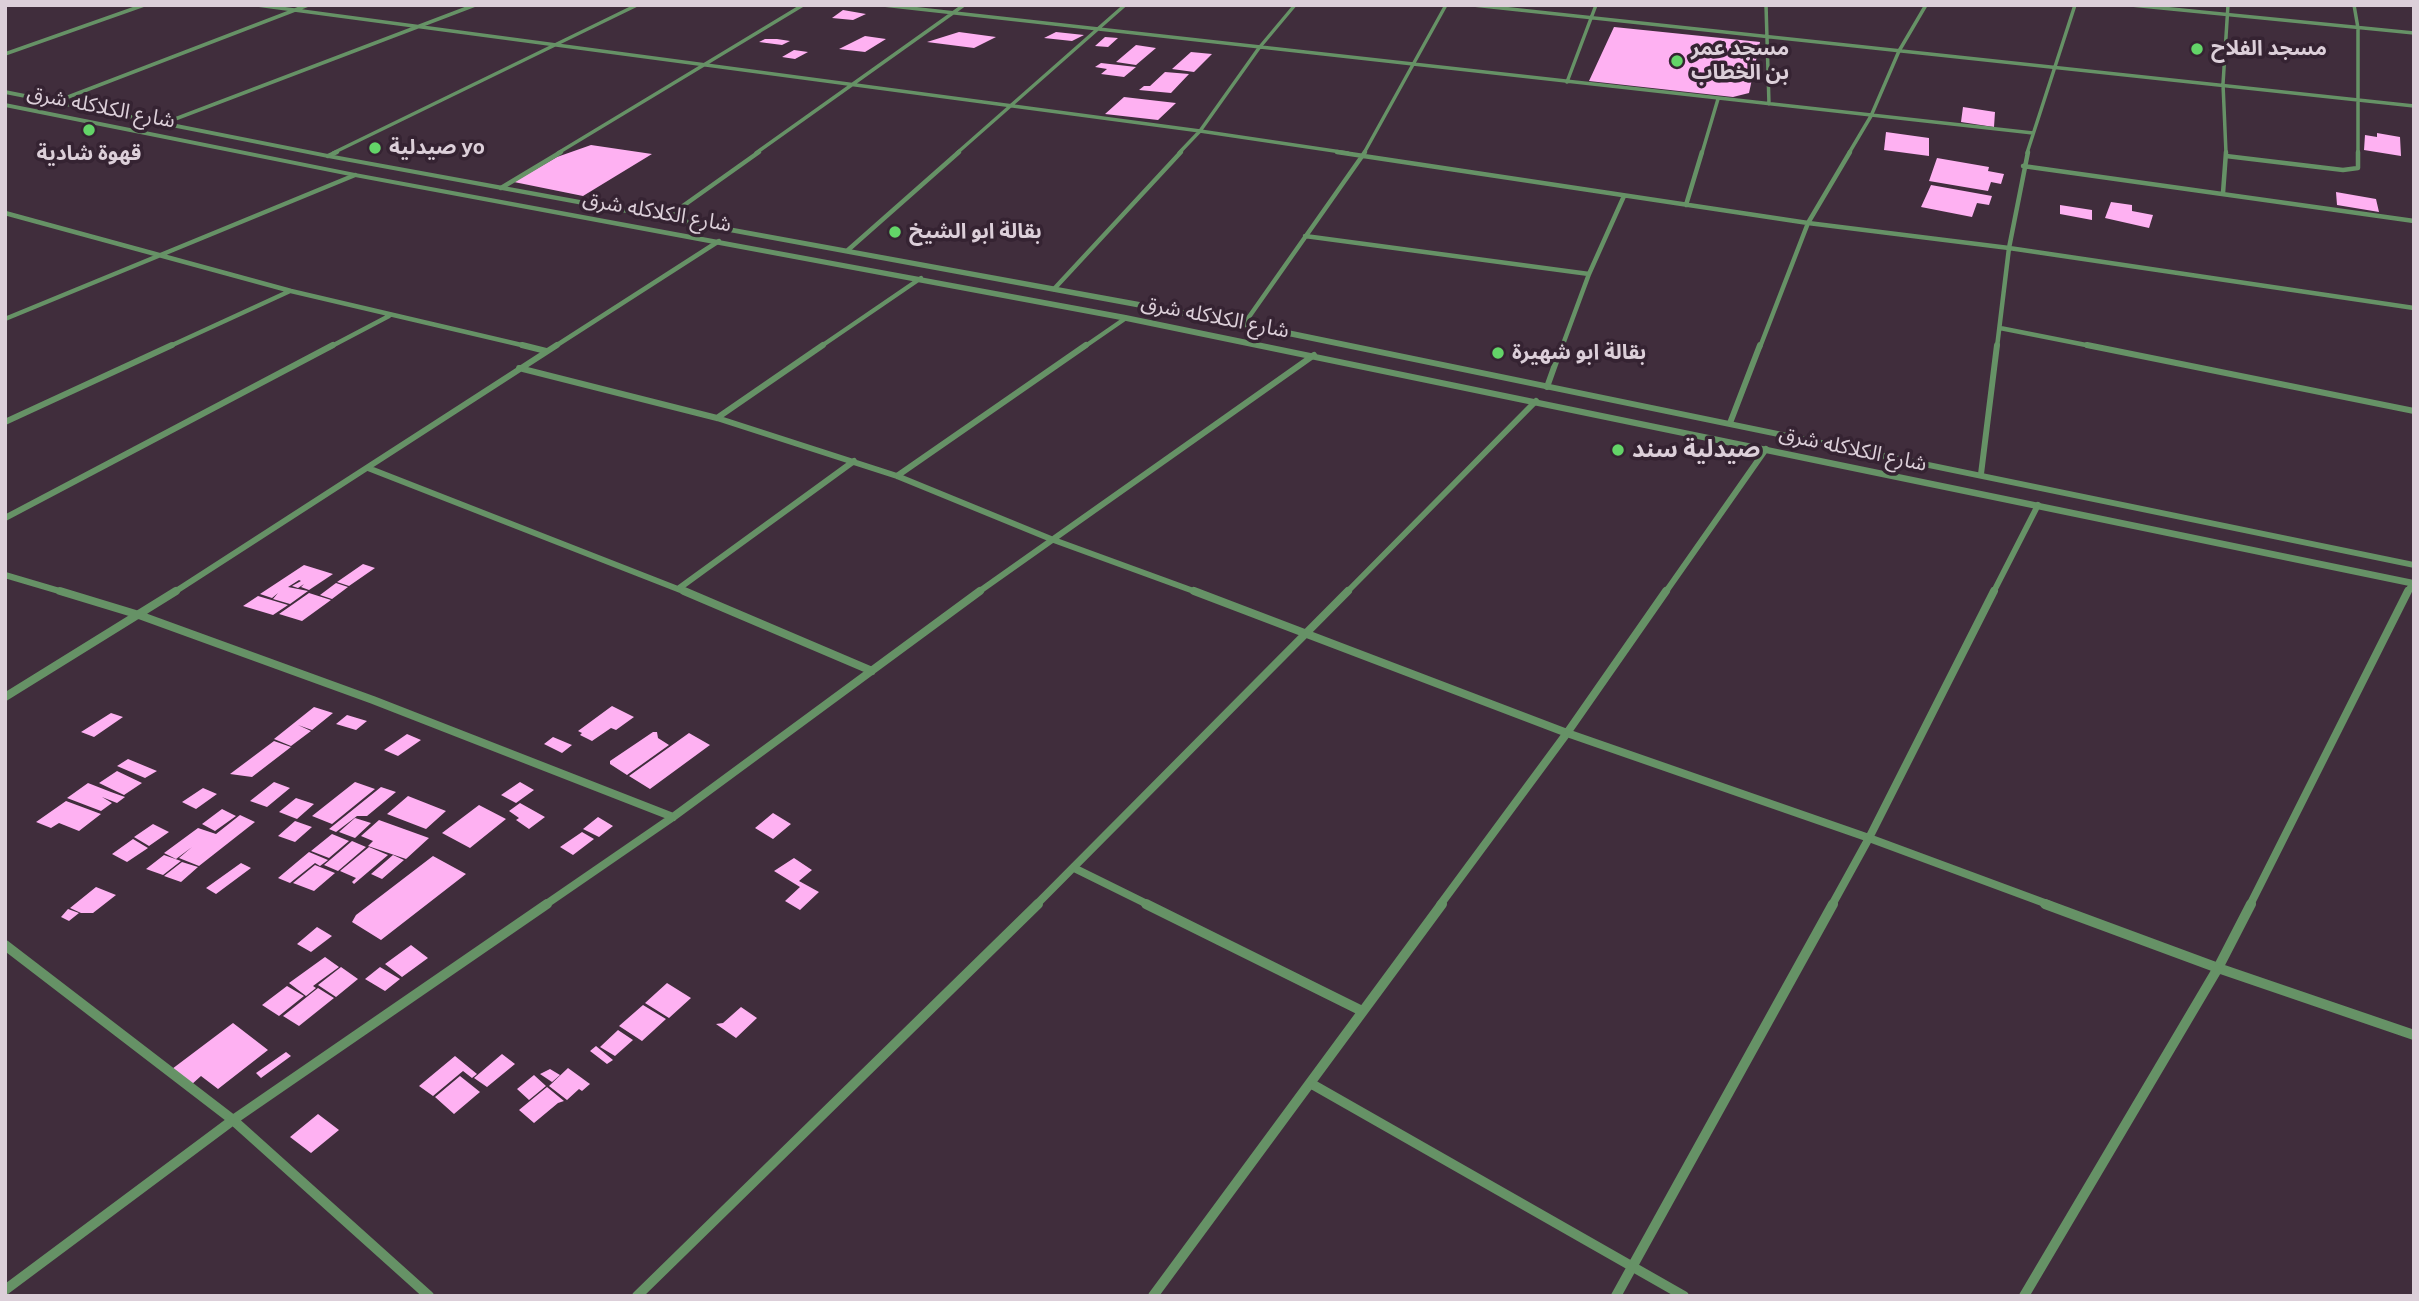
<!DOCTYPE html>
<html>
<head>
<meta charset="utf-8">
<style>
  body { margin:0 }
  #map { position:relative; width:2419px; height:1301px; overflow:hidden; background:#402d3c; font-family:"Public Sans",sans-serif }
  canvas { display:block }
  .frame { position:absolute; inset:0; border:7px solid #dccfd9; pointer-events:none }
</style>
</head>
<body>
<div id="map">
<canvas width="2419" height="1301"></canvas>
<div class="frame"></div>
</div>
<script>
const c = document.querySelector('canvas').getContext('2d');
c.lineJoin = 'round';
function fill(path, color) { c.fillStyle = color; c.fill(path, 'evenodd'); }
const shape = rows => new Path2D(rows.map(r => 'M' + r).join(''));
function stroke(path, color, width, dash) { c.strokeStyle = color; c.lineWidth = width; c.lineCap = dash ? 'butt' : 'round'; c.setLineDash(dash || []); c.stroke(path); }
function label(font, color, halo, rows, align = 'center') {
  c.font = font + ' "Public Sans","Noto Sans Arabic",sans-serif'; c.lineWidth = 7; c.setLineDash([]); c.textBaseline = 'middle'; c.strokeStyle = halo; c.fillStyle = color; for (const [text, x, y, turn = 0] of rows) {
    c.save(); c.translate(x, y); c.rotate((+turn || 0) * Math.PI / 180); c.textAlign = isNaN(turn) ? turn : align; if (halo) c.strokeText(text, 0, 0); c.fillText(text, 0, 0); c.restore();
  }
}
fill(shape([
  [843,10,866,14,853,20,832,18],
  [1614,27,1760,42,1749,93,1733,97,1589,81],
  [959,32,996,37,974,48,927,42],
  [1056,32,1084,35,1072,41,1044,38],
  [865,36,886,39,865,52,839,49],
  [1105,37,1118,38,1108,47,1095,46],
  [765,39,777,39,790,41,782,45,759,42],
  [1136,45,1156,48,1136,65,1116,62],
  [794,50,808,52,795,59,782,57],
  [1191,52,1212,54,1194,72,1172,69],
  [1101,63,1136,67,1124,77,1101,74,1107,69,1095,67],
  [1165,72,1189,74,1171,93,1139,90,1144,86,1150,86],
  [1124,97,1176,103,1158,120,1105,114],
  [1963,107,1995,112,1994,127,1961,122],
  [1886,132,1929,138,1929,156,1884,150],
  [2377,133,2400,137,2401,156,2364,150,2365,135,2377,137],
  [591,145,652,154,583,196,514,182,557,157],
  [1937,158,1989,167,1988,171,2004,174,2001,184,1991,182,1988,191,1929,181],
  [1931,185,1992,196,1989,205,1977,203,1972,217,1921,207],
  [2336,192,2376,199,2379,212,2337,205],
  [2111,202,2132,205,2132,211,2153,215,2149,228,2105,218],
  [2060,205,2092,210,2092,220,2060,214],
  [363,564,375,568,349,586,337,582],
  [304,565,333,574,309,590,301,587,304,584,298,588,292,586,301,581,299,580,288,587,308,591,290,604,273,599,278,593,272,598,260,594],
  [336,583,348,587,332,599,320,595],
  [309,593,331,600,302,621,279,614],
  [258,596,288,605,273,615,243,606],
  [612,706,634,717,616,730,611,728,592,741,580,735,582,733,578,731],
  [314,707,333,713,312,730,298,725,311,731,291,746,274,739],
  [111,713,123,717,94,737,81,732],
  [347,715,367,721,356,730,336,724],
  [653,732,657,732,658,738,669,745,627,775,610,764,610,761],
  [689,733,710,745,650,789,629,776],
  [407,734,421,740,398,756,384,750],
  [553,737,572,745,562,753,544,744],
  [274,741,291,747,252,777,230,774],
  [128,759,157,771,145,778,117,766],
  [117,771,142,783,124,795,99,783],
  [274,782,290,788,267,807,250,801],
  [355,782,375,789,332,824,312,816],
  [520,782,534,790,516,803,501,795],
  [88,783,111,792,125,797,117,803,102,797,112,803,101,811,67,798],
  [381,787,396,792,367,816,357,816,336,832,329,829],
  [203,788,217,794,196,809,182,802],
  [408,796,446,811,426,829,387,814],
  [296,798,314,804,297,819,279,812],
  [66,801,101,814,79,831,59,823,51,828,36,822],
  [520,803,545,817,529,829,516,820,519,818,509,811],
  [479,805,506,819,470,848,442,833],
  [222,809,236,816,215,831,202,824],
  [773,813,791,824,773,839,755,828],
  [240,815,255,822,199,866,179,858,192,847,176,859,164,853,198,828,216,834],
  [598,817,613,826,599,837,583,829],
  [355,818,371,823,355,838,339,832],
  [379,820,429,838,406,859,368,846,373,841,361,836],
  [295,821,312,827,295,842,278,836],
  [153,824,169,832,149,846,134,837],
  [582,832,594,839,573,855,560,847],
  [332,834,349,841,329,858,311,851],
  [133,839,148,848,127,862,112,854],
  [352,841,366,847,338,871,324,865],
  [369,847,388,855,354,884,352,882,356,878,340,871],
  [309,852,328,860,320,866,315,863,290,883,278,878],
  [164,855,181,861,163,875,146,869],
  [393,855,404,860,382,879,371,874],
  [433,856,466,874,381,940,352,922,356,915],
  [794,858,812,870,799,881,819,892,800,910,785,901,800,887,774,871],
  [182,862,198,867,181,882,164,876],
  [241,863,251,868,216,894,206,888],
  [315,865,335,873,314,891,293,883],
  [96,887,116,895,93,913,81,913,70,908],
  [68,909,79,913,69,921,61,917],
  [317,927,332,936,311,952,297,944],
  [411,945,428,958,402,977,385,964],
  [325,957,339,967,313,986,316,988,306,996,289,983],
  [341,967,358,979,336,997,318,985],
  [380,967,400,979,385,991,365,979],
  [667,983,691,998,669,1018,645,1003],
  [287,986,304,996,279,1016,262,1005],
  [318,988,334,998,299,1026,283,1016],
  [643,1005,666,1019,642,1041,619,1026],
  [741,1007,757,1018,736,1038,716,1024,723,1023],
  [233,1023,268,1050,218,1089,201,1076,191,1085,172,1069],
  [618,1030,633,1040,615,1056,600,1047],
  [596,1046,613,1060,607,1064,590,1051],
  [286,1052,291,1056,261,1078,256,1073],
  [502,1054,515,1064,487,1087,474,1078],
  [455,1056,477,1074,472,1078,463,1071,433,1096,419,1086],
  [568,1068,590,1084,582,1091,579,1089,567,1100,549,1086],
  [550,1069,560,1075,552,1082,540,1074],
  [534,1075,546,1086,529,1100,517,1089],
  [460,1076,480,1092,454,1114,435,1097],
  [547,1087,564,1101,558,1103,534,1123,519,1110],
  [318,1114,339,1130,311,1153,290,1137]
]), '#feb1f2');
stroke(shape([
  [257,5,1200,131,1348,153],
  [883,5,2033,133],
  [1473,5,2414,106],
  [1766,5,1769,104],
  [2131,5,2414,33],
  [2354,5,2358,28,2358,153],
  [5,54,144,5],
  [1567,82,1596,5],
  [55,102,308,5],
  [162,124,475,5],
  [333,153,637,5],
  [558,153,803,5],
  [756,153,964,5],
  [957,153,1125,5],
  [1179,153,1200,131,1259,48,1295,5],
  [1364,153,1446,5],
  [1702,153,1718,99],
  [1849,153,1871,116,1899,51,1926,5],
  [2027,153,2075,5],
  [2226,153,2223,84,2228,5]
]), '#669266', 3.5);
stroke(shape([
  [1337,152,1808,223,2009,248,2414,308],
  [328,156,337,152],
  [2226,156,2343,170,2358,168,2358,152],
  [2023,166,2414,221],
  [501,188,561,152],
  [2223,193,2226,152],
  [1686,205,1702,152],
  [5,213,291,291,530,347],
  [666,218,759,152],
  [1305,236,1589,274],
  [848,250,959,152],
  [1054,289,1181,152],
  [5,319,355,175],
  [1244,324,1365,152],
  [2000,328,2096,347],
  [168,347,290,291],
  [330,347,389,316],
  [554,347,719,241],
  [820,347,921,278],
  [1084,347,1126,318],
  [1562,347,1589,274,1624,196],
  [1760,347,1808,223,1850,152],
  [1997,347,2009,248,2028,152]
]), '#669266', 4.5);
stroke(shape([
  [522,345,546,351],
  [2087,345,2414,411],
  [519,368,717,418,897,476,1051,539,1199,593],
  [1547,387,1562,345],
  [717,418,823,345],
  [5,422,172,345],
  [1730,423,1760,345],
  [368,468,688,593],
  [1981,474,1997,345],
  [897,476,1086,345],
  [5,518,333,345],
  [5,575,66,593],
  [678,589,854,461],
  [173,593,557,345],
  [977,593,1314,355],
  [1346,593,1536,401],
  [1665,593,1766,449],
  [1993,593,2038,505],
  [2407,593,2412,584]
]), '#669266', 6);
stroke(shape([
  [60,591,139,615,373,700,673,817],
  [684,591,872,671],
  [1194,591,1567,733,1869,838,2050,905],
  [5,697,176,591],
  [1074,868,1149,905],
  [545,905,673,817,980,591],
  [1036,905,1348,591],
  [1440,905,1567,733,1666,591],
  [1832,905,1869,838,1994,591],
  [2250,905,2408,591]
]), '#669266', 8);
stroke(shape([
  [1146,904,1362,1011],
  [2045,904,2218,968,2414,1035],
  [5,945,233,1120,429,1296],
  [1310,1083,1684,1296],
  [5,1290,233,1120,547,904],
  [637,1296,1038,904],
  [1153,1296,1442,904],
  [1616,1296,1833,904],
  [2024,1296,2218,968,2251,904]
]), '#669266', 10);
fill(shape([
  [5,90,328,154,1244,321,2414,562,2414,568,1244,327,328,158,5,94,5,90],
  [5,103,355,173,1126,315,2414,580,2414,587,1126,321,355,177,5,107,5,103]
]), '#669266');
for (const [x, y, r, color] of [
  [2197,49,7,"#63d468"],
  [1677,61,7,"#63d468"],
  [89,130,7,"#63d468"],
  [375,148,7,"#63d468"],
  [895,232,7,"#63d468"],
  [1498,353,7,"#63d468"],
  [1618,450,7,"#63d468"]
]) { const dot = new Path2D(); dot.arc(x, y, r, 0, 2 * Math.PI); c.fillStyle = color; c.fill(dot); stroke(dot, '#352332', 2.5); }
label('bold 21px', '#dccfd9', '#352332', [
  ["مسجد عمر",1691,49],
  ["بن الخطاب",1691,73],
  ["مسجد الفلاح",2211,49],
  ["صيدلية yo",389,148],
  ["قهوة شادية",89,154,"center"],
  ["بقالة ابو الشيخ",909,232],
  ["بقالة ابو شهيرة",1512,353]
], 'left');
label('21px', '#dccfd9', '#352332', [
  ["شارع الكلاكله شرق",101,107,11],
  ["شارع الكلاكله شرق",657,212,10],
  ["شارع الكلاكله شرق",1215,317,11],
  ["شارع الكلاكله شرق",1853,449,12]
]);
label('bold 24px', '#dccfd9', '#352332', [
  ["صيدلية سند",1632,450]
], 'left');
</script>
</body>
</html>
